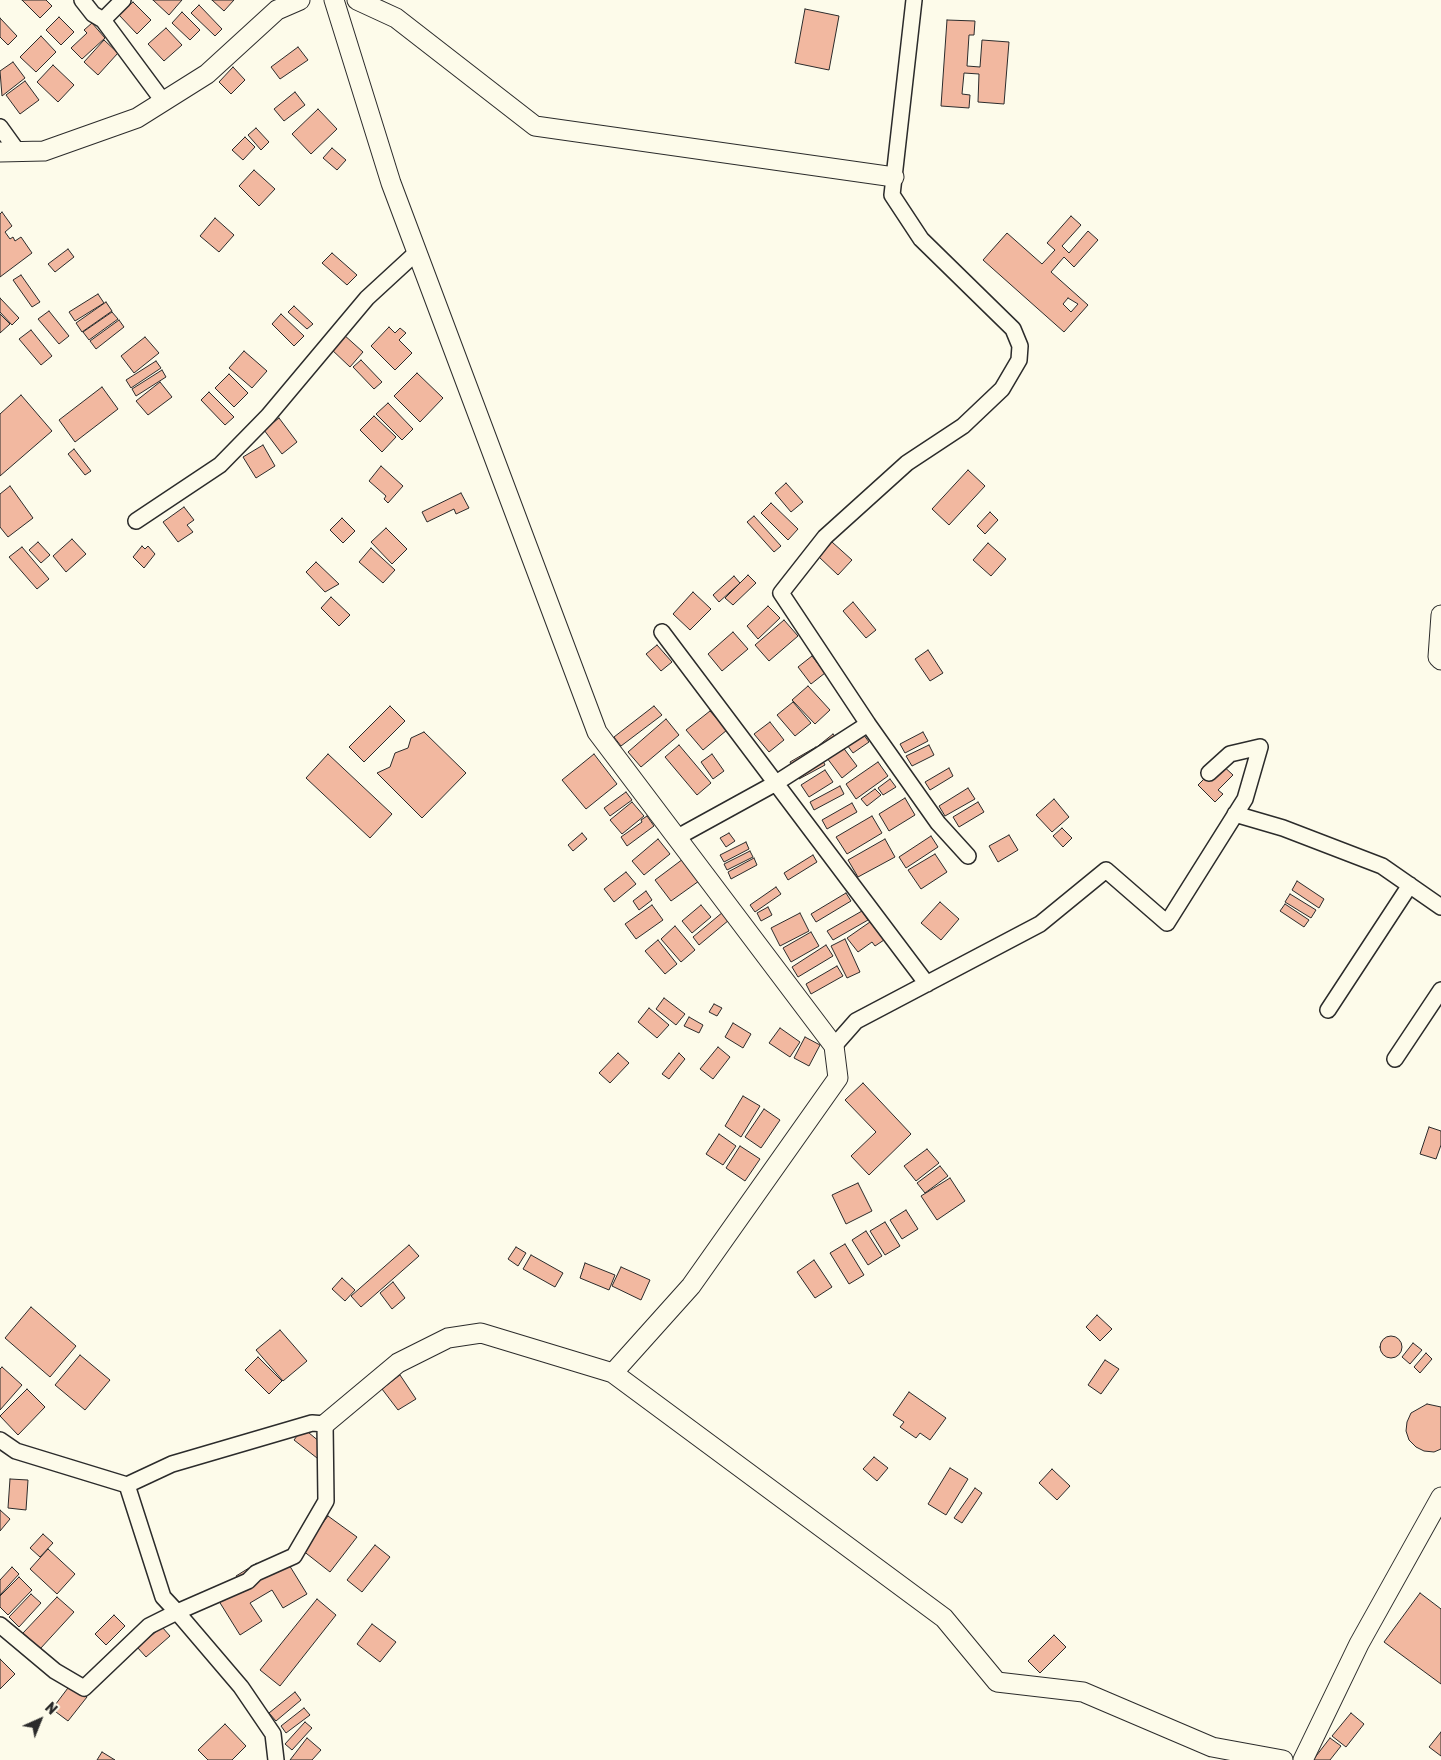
<!DOCTYPE html>
<html>
<head>
<meta charset="utf-8">
<style>
  body { margin:0 }
  #map { position:relative; width:1441px; height:1760px; overflow:hidden; background:#fdfbea; font-family:Rubik,sans-serif }
  canvas { display:block }
  .north { position:absolute; left:15px; top:1695px; width:50px; height:50px; -webkit-text-stroke:4px #fdfbea; paint-order:stroke; rotate:44deg; font-size:14px; font-weight:700; line-height:20px; text-align:center; color:#2b2b2b }
  .north::after { content:''; display:block; margin:auto; width:18px; height:22px; background:#2b2b2b; clip-path:polygon(50% 0,100% 100%,50% 72%,0 100%) }
</style>
</head>
<body>
<div id="map">
<canvas width="1441" height="1760"></canvas>
<div class="north">N</div>
</div>
<script>
const c = document.querySelector('canvas').getContext('2d');
c.lineJoin = 'round';
function fill(path, color) { c.fillStyle = color; c.fill(path, 'evenodd'); }
const shape = rows => new Path2D(rows.map(r => 'M' + r).join(''));
function stroke(path, color, width, dash) { c.strokeStyle = color; c.lineWidth = width; c.lineCap = dash ? 'butt' : 'round'; c.setLineDash(dash || []); c.stroke(path); }
const building = shape([
  [22,0,46,0,52,6,40,18,22,0],
  [153,0,182,0,169,15,153,0],
  [212,0,234,0,224,11,212,0],
  [133,2,151,20,137,34,119,15,133,2],
  [199,5,222,29,215,36,191,13,199,5],
  [805,9,839,16,829,70,795,63,805,9],
  [182,12,200,30,190,40,172,23,182,12],
  [59,17,74,32,61,45,46,30,59,17],
  [0,18,17,36,8,45,0,37,0,18],
  [947,20,975,21,974,35,969,35,967,66,980,67,982,40,1009,42,1004,104,978,102,979,74,964,73,962,94,970,95,969,108,941,106,947,20],
  [92,23,105,38,82,59,71,48,87,33,84,30,92,23],
  [166,28,182,45,164,61,148,44,166,28],
  [41,36,56,52,36,72,20,57,41,36],
  [104,40,118,53,98,75,84,62,104,40],
  [298,47,308,60,280,79,271,67,298,47],
  [13,62,25,78,2,96,0,71,13,62],
  [53,65,74,85,58,102,37,82,53,65],
  [233,67,245,80,231,94,219,82,233,67],
  [25,81,39,100,20,114,6,95,25,81],
  [295,92,305,105,284,121,274,109,295,92],
  [318,109,337,129,311,154,292,134,318,109],
  [256,128,269,142,261,150,248,135,256,128],
  [245,137,255,147,243,160,232,150,245,137],
  [332,148,346,160,337,170,323,158,332,148],
  [254,170,275,189,259,206,239,186,254,170],
  [2,212,12,226,5,232,10,239,13,237,15,241,21,237,32,253,0,277,0,214,2,212],
  [1071,216,1081,225,1062,246,1069,253,1088,231,1098,240,1074,267,1064,257,1051,272,1088,305,1064,332,983,260,1007,233,1042,264,1055,250,1047,243,1071,216],
  [1068,298,1078,304,1071,312,1063,304,1068,298],
  [215,218,234,235,219,252,200,236,215,218],
  [68,249,74,257,55,272,48,264,68,249],
  [332,253,357,275,347,285,322,263,332,253],
  [21,275,40,302,32,307,13,280,21,275],
  [98,294,104,303,75,321,69,312,98,294],
  [0,298,19,318,12,325,0,312,0,298],
  [106,302,112,311,82,332,76,323,106,302],
  [294,306,313,324,307,329,288,312,294,306],
  [49,311,69,336,59,344,38,319,49,311],
  [112,312,118,319,89,340,83,332,112,312],
  [0,314,10,324,0,333,0,314],
  [281,314,304,336,294,346,272,324,281,314],
  [119,320,124,327,96,349,90,341,119,320],
  [389,327,395,333,400,328,406,333,399,340,412,353,395,370,371,346,389,327],
  [31,330,52,356,41,365,19,339,31,330],
  [343,334,363,352,350,367,330,348,343,334],
  [145,337,159,353,134,373,121,356,145,337],
  [244,351,267,371,252,388,229,368,244,351],
  [361,360,382,382,374,389,353,367,361,360],
  [156,361,161,368,131,388,126,380,156,361],
  [162,370,166,377,136,396,132,389,162,370],
  [417,373,443,398,420,422,394,396,417,373],
  [229,374,248,393,234,407,215,388,229,374],
  [160,382,172,397,148,415,136,401,160,382],
  [102,387,118,409,75,442,59,420,102,387],
  [209,392,234,417,225,425,201,400,209,392],
  [21,395,52,431,0,476,0,414,21,395],
  [388,403,413,429,402,440,376,414,388,403],
  [374,416,396,437,382,452,360,430,374,416],
  [279,418,297,442,282,454,264,430,279,418],
  [263,445,275,466,256,478,243,457,263,445],
  [74,449,91,471,85,475,68,454,74,449],
  [381,466,403,486,388,503,384,499,386,496,369,481,381,466],
  [968,470,985,486,949,525,932,509,968,470],
  [786,483,803,502,791,512,775,493,786,483],
  [10,486,33,518,8,537,0,527,0,494,10,486],
  [461,493,469,508,456,514,454,509,427,522,422,512,461,493],
  [771,503,798,529,788,540,761,513,771,503],
  [184,507,194,520,187,525,193,532,178,542,163,522,184,507],
  [990,512,998,520,985,534,977,526,990,512],
  [754,516,781,546,774,552,747,522,754,516],
  [342,518,355,531,343,543,330,530,342,518],
  [386,528,407,549,392,564,371,542,386,528],
  [72,539,86,554,66,572,53,556,72,539],
  [38,542,50,555,41,563,29,550,38,542],
  [832,542,852,560,838,575,819,557,832,542],
  [988,543,1006,559,991,576,973,560,988,543],
  [142,546,145,549,148,546,155,554,144,568,133,557,142,546],
  [22,547,49,579,37,589,9,557,22,547],
  [371,548,395,570,383,583,359,562,371,548],
  [316,562,339,584,325,592,306,572,316,562],
  [748,575,756,583,733,605,725,598,748,575],
  [734,576,740,583,719,602,713,595,734,576],
  [693,592,711,609,690,630,673,614,693,592],
  [331,597,350,615,339,626,321,608,331,597],
  [853,602,876,630,866,638,843,611,853,602],
  [768,606,780,618,758,639,747,626,768,606],
  [784,620,798,636,769,661,755,645,784,620],
  [733,632,748,649,722,671,708,654,733,632],
  [657,645,672,662,661,671,646,654,657,645],
  [928,650,943,673,930,681,915,659,928,650],
  [812,656,825,673,811,684,798,667,812,656],
  [808,686,830,710,815,724,792,700,808,686],
  [793,702,811,723,795,736,777,715,793,702],
  [390,706,405,721,364,762,349,747,390,706],
  [654,706,662,715,621,746,614,737,654,706],
  [710,711,727,730,703,750,686,730,710,711],
  [666,719,679,735,641,767,628,752,666,719],
  [770,722,784,740,769,752,754,734,770,722],
  [855,723,869,742,853,753,839,734,855,723],
  [424,732,466,773,422,818,377,773,390,767,395,753,408,748,411,738,424,732],
  [923,732,928,741,905,753,900,744,923,732],
  [833,734,857,766,842,778,818,746,833,734],
  [679,745,711,783,697,795,665,757,679,745],
  [929,745,934,755,912,766,906,756,929,745],
  [816,747,825,765,799,779,790,762,816,747],
  [328,754,392,814,370,838,306,778,328,754],
  [594,754,617,784,586,809,562,780,594,754],
  [712,754,724,771,713,779,701,762,712,754],
  [878,762,888,776,856,799,846,784,878,762],
  [1220,763,1233,775,1218,790,1223,794,1215,802,1198,785,1220,763],
  [949,768,953,776,930,790,925,782,949,768],
  [825,770,833,782,809,797,801,785,825,770],
  [890,779,896,787,883,795,878,788,890,779],
  [840,786,844,794,814,810,810,802,840,786],
  [968,788,975,799,945,816,939,806,968,788],
  [875,789,881,795,867,806,861,799,875,789],
  [626,792,632,800,610,816,604,808,626,792],
  [905,798,915,815,889,831,879,814,905,798],
  [1054,799,1069,817,1052,832,1036,815,1054,799],
  [632,802,644,816,622,834,610,820,632,802],
  [978,802,984,812,959,827,953,817,978,802],
  [852,803,857,812,827,829,822,820,852,803],
  [647,816,654,826,627,846,621,837,642,822,641,820,647,816],
  [872,816,882,833,847,854,836,837,872,816],
  [1062,828,1072,838,1063,847,1053,836,1062,828],
  [582,833,587,839,573,851,568,845,582,833],
  [729,833,735,841,726,847,720,838,729,833],
  [1009,835,1018,850,998,862,989,846,1009,835],
  [931,836,938,847,906,868,899,857,931,836],
  [658,839,670,854,644,875,632,861,658,839],
  [885,839,895,857,858,877,848,860,885,839],
  [746,842,749,849,724,862,720,855,746,842],
  [750,851,753,857,727,870,724,864,750,851],
  [935,854,947,872,921,889,908,870,935,854],
  [813,855,817,862,788,880,784,873,813,855],
  [754,858,757,865,731,879,728,872,754,858],
  [683,859,699,881,671,901,655,880,683,859],
  [626,872,636,884,614,902,604,889,626,872],
  [1297,881,1324,899,1319,908,1292,890,1297,881],
  [776,887,781,894,755,912,750,905,776,887],
  [646,891,652,900,639,910,633,901,646,891],
  [846,893,851,901,816,922,811,914,846,893],
  [1290,894,1316,910,1311,918,1285,902,1290,894],
  [940,902,959,919,941,940,921,923,940,902],
  [1285,904,1309,920,1304,927,1280,911,1285,904],
  [652,905,663,920,636,939,625,924,652,905],
  [701,905,711,917,692,933,682,921,701,905],
  [768,907,772,915,761,921,757,913,768,907],
  [862,911,868,920,833,940,827,931,862,911],
  [723,912,729,920,699,945,693,937,723,912],
  [800,913,809,931,780,946,771,928,800,913],
  [870,922,884,940,875,946,872,942,858,952,847,938,870,922],
  [675,926,695,950,681,962,661,939,675,926],
  [811,932,819,946,791,962,783,948,811,932],
  [845,939,860,972,847,978,831,946,845,939],
  [658,940,677,964,665,974,645,951,658,940],
  [826,945,833,956,798,977,792,967,826,945],
  [837,966,843,976,811,994,806,984,837,966],
  [664,998,685,1014,676,1025,656,1009,664,998],
  [714,1004,722,1008,717,1016,709,1012,714,1004],
  [649,1008,669,1025,657,1038,638,1022,649,1008],
  [689,1017,703,1025,699,1033,684,1026,689,1017],
  [733,1023,751,1034,743,1048,725,1037,733,1023],
  [780,1028,800,1042,790,1057,769,1043,780,1028],
  [805,1037,820,1045,809,1066,794,1058,805,1037],
  [718,1047,730,1057,713,1079,700,1069,718,1047],
  [618,1053,629,1063,610,1083,599,1073,618,1053],
  [679,1053,685,1059,669,1079,662,1074,679,1053],
  [863,1083,911,1134,869,1175,851,1156,876,1132,845,1100,863,1083],
  [743,1096,760,1106,741,1137,725,1126,743,1096],
  [764,1109,780,1120,761,1148,745,1137,764,1109],
  [1429,1127,1441,1131,1441,1145,1436,1159,1420,1154,1429,1127],
  [719,1134,736,1146,723,1165,706,1154,719,1134],
  [740,1146,760,1159,745,1181,726,1168,740,1146],
  [927,1149,939,1163,916,1181,904,1166,927,1149],
  [940,1166,948,1176,925,1193,917,1183,940,1166],
  [950,1178,965,1201,937,1220,921,1196,950,1178],
  [858,1183,872,1211,846,1224,832,1195,858,1183],
  [906,1210,918,1229,902,1239,890,1220,906,1210],
  [885,1222,900,1246,885,1255,870,1231,885,1222],
  [866,1231,882,1256,868,1265,852,1240,866,1231],
  [845,1244,864,1275,849,1284,830,1253,845,1244],
  [409,1245,419,1256,361,1307,351,1296,409,1245],
  [516,1247,526,1253,518,1266,508,1259,516,1247],
  [531,1255,563,1273,555,1287,523,1269,531,1255],
  [814,1260,832,1287,815,1298,797,1272,814,1260],
  [585,1263,615,1275,609,1290,580,1278,585,1263],
  [621,1267,650,1280,641,1300,612,1286,621,1267],
  [342,1278,355,1290,345,1301,332,1289,342,1278],
  [393,1282,405,1298,392,1309,380,1293,393,1282],
  [31,1307,76,1346,50,1377,5,1338,31,1307],
  [1097,1315,1112,1329,1100,1341,1086,1327,1097,1315],
  [280,1330,307,1361,283,1381,256,1350,280,1330],
  '1380 1347a11 11 0 1 1 22 0a11 11 0 1 1-22 0Z',
  [1413,1343,1422,1350,1410,1364,1402,1357,1413,1343],
  [1426,1353,1432,1359,1420,1373,1414,1367,1426,1353],
  [80,1355,110,1380,85,1410,55,1385,80,1355],
  [258,1357,282,1381,269,1394,245,1370,258,1357],
  [1105,1360,1119,1369,1101,1394,1088,1385,1105,1360],
  [2,1367,22,1385,0,1410,0,1369,2,1367],
  [400,1375,416,1399,398,1410,382,1389,400,1375],
  [27,1389,45,1407,18,1435,0,1416,27,1389],
  [909,1392,946,1418,930,1440,920,1433,916,1438,900,1427,904,1422,893,1415,909,1392],
  [1427,1404,1441,1407,1441,1449,1434,1452,1424,1451,1416,1447,1409,1440,1406,1431,1407,1422,1411,1413,1427,1404],
  [303,1428,326,1447,317,1458,294,1440,303,1428],
  [874,1457,888,1468,877,1481,863,1469,874,1457],
  [950,1468,968,1479,946,1515,928,1504,950,1468],
  [1052,1469,1070,1486,1057,1500,1039,1483,1052,1469],
  [10,1479,28,1480,26,1510,8,1508,10,1479],
  [975,1488,982,1493,962,1523,954,1518,975,1488],
  [0,1510,10,1519,0,1531,0,1510],
  [328,1516,357,1537,330,1572,302,1550,328,1516],
  [43,1534,53,1543,40,1557,30,1548,43,1534],
  [375,1545,390,1557,362,1592,347,1580,375,1545],
  [48,1549,75,1574,57,1594,30,1569,48,1549],
  [283,1555,307,1594,283,1608,272,1590,250,1603,262,1621,240,1635,217,1598,241,1583,236,1576,257,1563,261,1569,283,1555],
  [12,1567,19,1574,0,1595,0,1580,12,1567],
  [19,1577,32,1590,8,1615,0,1607,0,1596,19,1577],
  [1420,1593,1441,1609,1441,1684,1384,1642,1420,1593],
  [31,1594,41,1603,19,1627,9,1617,31,1594],
  [57,1597,74,1612,40,1649,23,1633,57,1597],
  [317,1599,336,1615,280,1686,260,1670,317,1599],
  [114,1615,125,1626,106,1645,95,1634,114,1615],
  [372,1624,396,1642,380,1662,357,1644,372,1624],
  [162,1627,170,1636,146,1657,137,1647,162,1627],
  [1054,1635,1066,1647,1040,1673,1028,1661,1054,1635],
  [0,1659,15,1674,0,1689,0,1659],
  [71,1684,87,1697,68,1721,52,1709,71,1684],
  [295,1692,301,1700,276,1721,269,1713,295,1692],
  [304,1708,310,1715,286,1733,281,1726,304,1708],
  [1351,1713,1364,1724,1346,1747,1332,1736,1351,1713],
  [305,1722,312,1728,292,1750,285,1744,305,1722],
  [225,1724,246,1746,232,1760,208,1760,198,1750,225,1724],
  [1441,1732,1441,1756,1429,1747,1441,1732],
  [307,1738,321,1750,312,1760,290,1760,307,1738],
  [1330,1738,1341,1746,1330,1760,1313,1760,1330,1738],
  [102,1752,115,1760,97,1760,102,1752]
]);
fill(building, '#f2b8a0');
stroke(building, '#2b2b2b', 1);
const minor = shape([
  [82,0,93,14,103,20,163,101],
  [914,0,892,195,921,239,1013,329,1020,346,1019,360,1002,389,963,426,907,463,825,537,781,593,868,724,938,823,968,856],
  [103,20,123,0],
  [0,127,18,152],
  [136,521,220,465,268,416,367,298,417,252],
  [662,632,927,984],
  [1235,814,1283,828,1382,866,1441,907],
  [676,838,776,783,868,724],
  [1328,1010,1410,885],
  [834,1046,856,1021,1040,924,1106,870,1167,923,1245,799,1260,747,1230,754,1209,773],
  [1395,1059,1441,990],
  [0,1440,16,1451,127,1485],
  [0,1625,55,1671,84,1688,149,1626,177,1612,248,1581,256,1573,294,1556,326,1501,325,1424,312,1423,172,1464,127,1485,163,1597,177,1612,241,1687,273,1734,276,1760]
]);
const tertiary = shape([
  [334,0,391,183,597,732,834,1046,838,1078,691,1286,613,1373],
  [357,0,396,18,535,126,894,177],
  [0,152,44,151,137,118,207,74,277,10,300,0],
  [1441,615,1438,657,1441,660],
  [325,1424,398,1363,448,1338,481,1333,613,1373,944,1618,997,1682,1083,1692,1212,1747,1283,1760],
  [1303,1760,1359,1644,1441,1497]
]);
stroke(minor, '#2b2b2b', 18);
stroke(tertiary, '#2b2b2b', 21);
stroke(minor, '#fdfbea', 15);
stroke(tertiary, '#fdfbea', 19);
</script>
</body>
</html>
